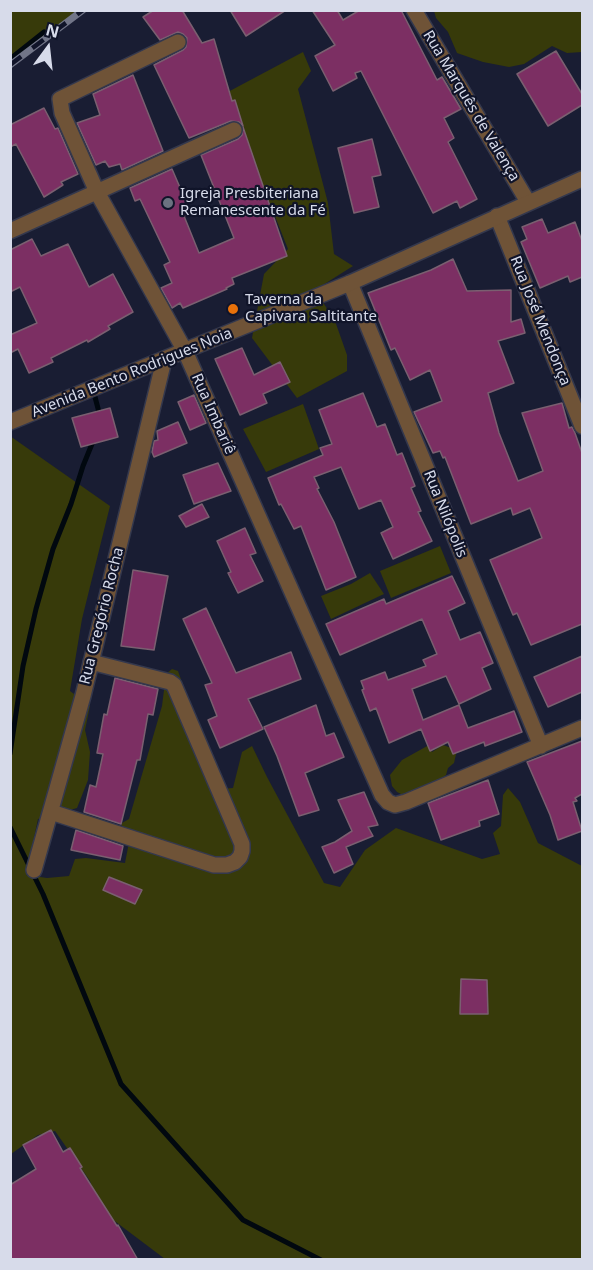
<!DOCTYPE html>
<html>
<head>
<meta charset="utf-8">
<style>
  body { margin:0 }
  #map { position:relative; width:593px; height:1270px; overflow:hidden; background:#191d33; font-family:"Noto Sans",sans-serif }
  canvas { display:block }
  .frame { position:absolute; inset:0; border:12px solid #d7dbea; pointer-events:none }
  .north { position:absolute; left:18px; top:18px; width:60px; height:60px; -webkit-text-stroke:4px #101429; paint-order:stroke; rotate:15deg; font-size:16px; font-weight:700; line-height:24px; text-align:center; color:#d7dbea }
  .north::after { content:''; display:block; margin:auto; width:21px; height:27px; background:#d7dbea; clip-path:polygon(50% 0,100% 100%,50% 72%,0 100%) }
</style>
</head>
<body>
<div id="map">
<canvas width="593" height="1270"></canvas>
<div class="frame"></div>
<div class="north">N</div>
</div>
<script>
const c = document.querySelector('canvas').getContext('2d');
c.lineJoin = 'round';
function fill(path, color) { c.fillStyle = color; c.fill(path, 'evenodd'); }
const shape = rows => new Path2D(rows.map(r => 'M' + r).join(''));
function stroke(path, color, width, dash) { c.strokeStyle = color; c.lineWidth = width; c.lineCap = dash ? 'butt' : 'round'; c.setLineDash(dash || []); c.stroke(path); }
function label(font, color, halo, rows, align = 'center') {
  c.font = font + ' "Noto Sans",sans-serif'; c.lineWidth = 4.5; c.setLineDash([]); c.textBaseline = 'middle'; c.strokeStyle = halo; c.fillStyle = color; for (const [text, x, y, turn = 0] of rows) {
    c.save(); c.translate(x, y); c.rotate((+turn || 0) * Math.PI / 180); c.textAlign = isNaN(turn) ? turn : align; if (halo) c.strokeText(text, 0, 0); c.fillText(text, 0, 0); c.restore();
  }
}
fill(shape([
  [11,10,82,10,82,11,11,64],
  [434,11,582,11,582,52,567,53,552,46,524,64,509,67,483,62,457,53,448,32,436,18],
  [303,52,311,71,298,89,328,203,334,254,353,266,315,290,335,321,347,355,347,371,297,398,252,338,264,274,288,249,226,93],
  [303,404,319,449,266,472,243,429],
  [10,436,110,506,82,619,70,691,90,706,85,730,90,752,88,780,77,808,38,819,26,875,47,878,69,876,75,859,86,858,125,863,130,837,121,828,122,823,129,819,162,706,166,674,172,669,178,671,220,789,233,788,242,752,252,746,267,777,324,883,340,887,365,850,396,828,482,859,500,854,493,833,501,826,503,795,508,788,520,802,538,843,582,866,582,1259,165,1259,100,1210,90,1181,55,1131,38,1135,11,1154],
  [440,546,451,573,391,598,380,571],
  [370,573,384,594,331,619,321,596,351,584],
  [429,745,432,752,443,745,457,750,454,763,448,768,446,775,436,783,407,797,397,792,392,786,390,775,402,760]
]), '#373a0a');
stroke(shape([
  [10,59,44,32],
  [95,397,100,416],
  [10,754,23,666,36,609,53,549,71,504,83,466,94,439],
  [10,827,43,894,121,1084,243,1220,321,1260]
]), '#01080f', 5);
const building = shape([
  [154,10,182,10,202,43,214,39,232,101,235,100,243,126,239,122,231,121,189,138,154,65,183,50,186,47,187,38,183,34,178,32,160,40,143,17,154,10],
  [230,10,286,10,246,36,230,10],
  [312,10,337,10,343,20,360,10,401,10,437,80,442,77,461,109,444,118,454,138,448,142,477,199,460,208,457,201,433,213,361,71,355,73,357,78,333,91,315,56,335,45,312,10],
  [556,51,582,94,582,105,548,126,517,74,556,51],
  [133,75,163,151,122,170,120,164,109,167,105,161,96,165,77,123,100,115,93,94,133,75],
  [44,108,55,129,58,128,78,174,61,182,63,185,44,197,16,144,10,147,10,125,44,108],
  [243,127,287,256,232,278,234,284,226,288,227,289,183,308,180,303,172,308,161,288,172,283,164,265,170,262,140,199,135,201,130,188,172,169,191,213,184,216,199,253,234,238,201,155,238,139,242,135,243,127],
  [372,139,381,175,372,177,379,207,354,213,338,148,372,139],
  [542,219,548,233,575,222,582,241,582,277,570,282,568,276,540,288,521,242,527,239,522,227,542,219],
  [32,239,41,256,68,244,89,287,113,274,133,312,108,326,110,329,88,342,87,340,51,358,53,362,29,373,18,349,10,353,10,335,37,323,20,287,10,292,10,250,32,239],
  [453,259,467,291,511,290,511,322,521,319,525,333,498,341,514,383,488,393,499,433,518,481,543,471,522,413,562,403,569,428,572,427,575,433,582,453,582,624,531,645,517,613,513,615,490,560,542,538,530,508,513,515,511,508,471,524,445,457,443,458,440,451,433,453,414,412,442,401,430,370,410,380,395,348,391,350,368,293,431,270,453,259],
  [242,348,254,375,280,362,290,382,263,394,267,403,240,415,215,359,242,348],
  [363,393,377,427,385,424,397,455,402,453,415,486,411,488,421,511,418,512,432,541,393,559,381,533,393,527,381,500,359,509,341,467,314,477,319,488,317,489,334,522,356,577,326,590,301,526,294,529,281,504,279,505,268,478,323,455,320,448,332,444,319,410,363,393],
  [194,395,206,423,190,430,178,402,194,395],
  [110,408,118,437,81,447,72,418,110,408],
  [178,422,187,443,154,457,152,452,154,441,158,440,157,431,178,422],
  [218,463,231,491,194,504,183,475,218,463],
  [202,504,209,517,186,527,179,516,202,504],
  [245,528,256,553,250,555,263,581,238,593,228,573,231,572,217,541,245,528],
  [133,570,168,576,154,650,121,646,133,570],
  [452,576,465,603,448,611,460,640,480,632,493,663,482,668,491,689,459,704,446,676,412,689,423,720,459,705,468,728,514,711,522,732,485,746,484,742,453,754,448,742,430,751,421,729,389,743,376,708,370,711,362,690,364,689,361,681,385,672,388,680,426,666,423,660,437,654,422,619,340,655,326,624,384,599,386,604,452,576],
  [206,608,236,673,291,652,301,679,248,699,263,729,220,748,208,720,217,716,205,685,212,683,183,619,206,608],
  [582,656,582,692,548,707,534,677,582,656],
  [115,678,158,689,153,715,148,714,140,760,137,760,121,824,84,812,90,785,96,787,103,754,97,753,104,714,107,715,115,678],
  [316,705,326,736,334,733,344,757,305,773,319,810,299,816,277,756,264,727,316,705],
  [582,741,582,794,575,798,577,801,573,802,582,831,558,840,550,815,527,762,582,741],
  [488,780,499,814,479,821,480,826,441,840,428,803,488,780],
  [364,792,378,825,368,827,373,836,346,847,353,864,334,873,322,847,335,842,352,831,338,800,364,792],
  [76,830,123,846,120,860,71,850,76,830],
  [109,877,142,890,135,904,103,890,109,877],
  [461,979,487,980,488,1014,460,1014,461,979],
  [51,1130,63,1152,70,1148,82,1167,80,1168,117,1226,118,1225,138,1260,10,1260,10,1185,36,1169,23,1145,51,1130]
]);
fill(building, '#7c2f63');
stroke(building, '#7a5f70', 1.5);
const minor = shape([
  [414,10,528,202],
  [178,42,60,99,62,113,97,192,185,351,382,795,388,802,395,805,406,802,582,728],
  [497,216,582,426],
  [10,231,234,130],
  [350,283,541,746],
  [51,812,214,865,227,865,235,862,240,857,242,851,242,844,174,685,170,682,91,662],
  [34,870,83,696,164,360]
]);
const tertiary = shape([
  [10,422,350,283,582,179]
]);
stroke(minor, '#34384d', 18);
stroke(tertiary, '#34384d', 18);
stroke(minor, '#6f5337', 15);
stroke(tertiary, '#6f5337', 15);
const rail = shape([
  [10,65,83,10]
]);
stroke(rail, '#717588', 7);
stroke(rail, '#101429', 4.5, [14]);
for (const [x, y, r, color] of [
  [168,203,6,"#6b7280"],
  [233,309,6,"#e8710a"]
]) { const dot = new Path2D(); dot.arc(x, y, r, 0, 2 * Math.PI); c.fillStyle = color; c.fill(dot); stroke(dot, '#101429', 2); }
label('15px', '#d7dbea', '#101429', [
  ["Rua Marquês de Valença",471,106,59],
  ["Rua José Mendonça",540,321,68],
  ["Avenida Bento Rodrigues Noia",132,373,-22],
  ["Rua Imbariê",213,414,66],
  ["Rua Nilópolis",445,514,68],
  ["Rua Gregório Rocha",102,616,-76]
]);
label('15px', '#d7dbea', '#101429', [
  ["Igreja Presbiteriana",180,194],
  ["Remanescente da Fé",180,211],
  ["Taverna da",245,300],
  ["Capivara Saltitante",245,317]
], 'left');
</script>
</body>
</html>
